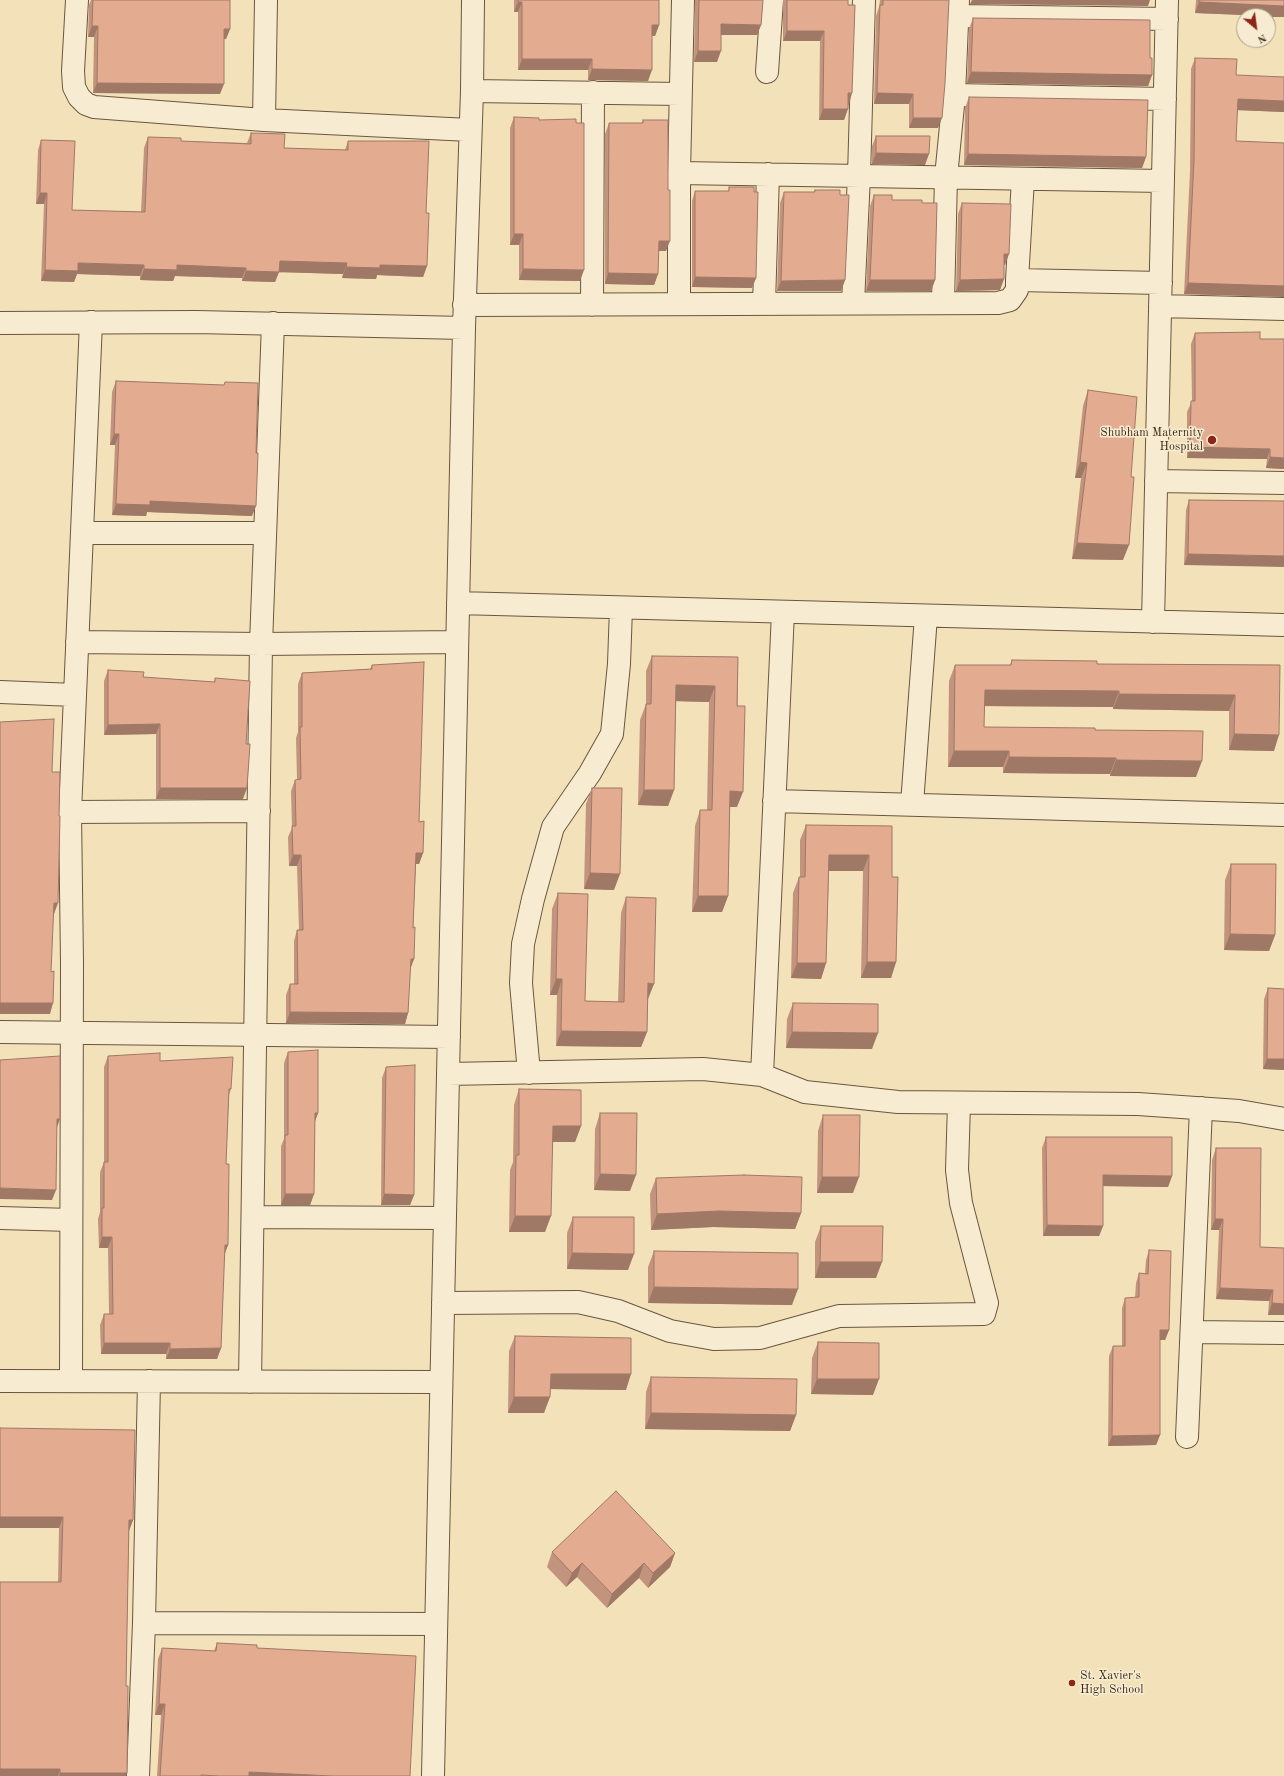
<!DOCTYPE html>
<html>
<head>
<meta charset="utf-8">
<style>
  body { margin:0 }
  #map { position:relative; width:1284px; height:1776px; overflow:hidden; background:#f3e1b9; font-family:"Old Standard TT",serif }
  canvas { display:block }
  .north { position:absolute; left:1236px; top:8px; width:40px; height:40px; box-sizing:border-box; background:#f7ecd2; border:1px solid #ad9e86; border-radius:50%; rotate:151deg; font-size:11px; font-weight:700; line-height:16px; text-align:center; color:#3d2815 }
  .north::after { content:''; display:block; margin:auto; width:14px; height:18px; background:#8f2418; clip-path:polygon(50% 0,100% 100%,50% 72%,0 100%) }
</style>
</head>
<body>
<div id="map">
<canvas width="1284" height="1776"></canvas>
<div class="north">N</div>
</div>
<script>
const c = document.querySelector('canvas').getContext('2d');
c.lineJoin = 'round';
const shape = rows => new Path2D(rows.map(r => 'M' + r).join(''));
function stroke(path, color, width, dash) { c.strokeStyle = color; c.lineWidth = width; c.lineCap = dash ? 'butt' : 'round'; c.setLineDash(dash || []); c.stroke(path); }
function fill(path, color) { c.fillStyle = color; c.fill(path, 'evenodd'); }
function label(font, color, halo, rows, align = 'center') {
  c.font = font + ' "Old Standard TT",serif'; c.lineWidth = 3; c.setLineDash([]); c.textBaseline = 'middle'; c.strokeStyle = halo; c.fillStyle = color; for (const [text, x, y, turn = 0] of rows) {
    c.save(); c.translate(x, y); c.rotate((+turn || 0) * Math.PI / 180); c.textAlign = isNaN(turn) ? turn : align; if (halo) c.strokeText(text, 0, 0); c.fillText(text, 0, 0); c.restore();
  }
}
const street = shape([
  [77,0,73,71,74,87,79,97,86,104,94,107,264,120,470,130],
  [958,16,1167,19],
  [767,72,772,0],
  [472,91,680,94],
  [954,95,1165,99],
  [264,120,266,0],
  [679,173,1163,181],
  [1023,179,1017,280,1161,283],
  [853,303,859,176,864,0],
  [943,303,946,177,954,95,958,0],
  [679,304,679,173,683,0],
  [764,304,768,174],
  [464,305,998,303,1010,300,1017,290,1017,280],
  [592,305,593,92],
  [1160,306,1284,309],
  [0,323,196,322,464,328],
  [273,323,261,644,457,642],
  [1156,481,1284,483],
  [82,533,265,533],
  [458,603,1284,625],
  [1153,622,1167,0],
  [77,642,261,644,250,1382],
  [0,692,75,695],
  [774,801,1284,815],
  [912,804,926,616],
  [70,812,91,322],
  [0,1032,449,1037],
  [529,1073,521,983,523,944,533,899,553,827,590,773,612,734,619,664,621,608],
  [448,1074,703,1069,762,1075,805,1092,898,1102,1138,1104,1239,1111,1284,1119],
  [762,1075,783,612],
  [253,1217,445,1218],
  [0,1218,71,1220],
  [443,1303,578,1302,618,1311,670,1331,714,1339,760,1338,839,1316,984,1314,987,1303,961,1203,957,1170,959,1103],
  [1192,1332,1284,1333],
  [0,1381,441,1382],
  [71,1381,72,963,70,812,259,811],
  [1187,1437,1201,1108],
  [144,1623,149,1381],
  [138,1776,144,1623,436,1624],
  [433,1776,464,328,472,91,473,0]
]);
stroke(street, '#6a563e', 24);
stroke(street, '#f7ecd2', 22);
fill(shape([
  [91,0,230,0,230,29,226,39,224,39,220,94,93,93,94,37,88,37,89,5],
  [514,0,659,0,659,25,655,36,652,36,648,81,588,80,588,70,518,70,518,12,514,12],
  [695,0,763,0,761,25,757,35,721,35,717,62,694,62],
  [783,0,848,0,849,104,844,120,819,120,820,41,783,41],
  [880,0,949,0,938,128,909,128,909,104,874,104,876,16,879,7],
  [1196,0,1284,0,1284,17,1268,17,1268,16,1195,13],
  [973,18,1150,58,1152,75,1148,86,967,83,969,29],
  [1195,58,1236,75,1284,112,1237,110,1236,141,1284,143,1284,297,1184,294,1190,171,1191,69],
  [969,97,1146,157,1142,168,964,165,965,108],
  [514,117,539,120,580,281,519,280,519,245,510,245,510,128],
  [643,120,666,251,658,251,658,274,654,285,605,284,605,134,609,123,642,123],
  [251,133,284,148,345,150,348,141,426,213,427,266,423,277,377,275,376,279,342,278,343,274,279,272,275,282,242,281,242,278,175,276,173,281,140,280,140,276,77,274,74,282,41,281,44,204,36,204,38,150,41,140,72,210,141,212,144,148,148,137,181,141,247,143],
  [876,136,925,165,872,164,872,146],
  [729,187,756,278,752,288,692,287,692,201,695,191,728,191],
  [815,190,845,280,841,291,777,291,780,203,784,192,814,192],
  [874,195,892,200,922,203,935,280,931,291,866,291,870,206],
  [962,203,1005,265,1004,265,1000,290,956,291,958,214],
  [1195,333,1260,339,1284,469,1266,468,1267,459,1187,458,1187,412,1192,401,1191,344],
  [116,381,224,385,225,382,256,453,252,516,147,512,146,516,112,515,115,445,110,445,112,392],
  [1088,390,1123,560,1072,559,1081,478,1075,478,1083,406],
  [1189,500,1284,501,1184,565,1186,510],
  [652,656,738,657,737,807,730,807,728,896,722,912,692,912,695,826,700,810,707,810,709,702,676,701,674,790,668,806,638,805,640,720,646,704,646,671],
  [1012,660,1097,664,1280,665,1274,751,1229,750,1229,711,1113,709,1113,707,984,706,984,727,1095,730,1196,777,1110,776,1110,774,1003,773,1003,767,948,767,949,681,955,665,1010,665],
  [372,665,419,822,423,853,419,864,416,864,413,928,414,959,410,968,408,1013,405,1024,286,1023,286,995,290,984,294,984,294,941,297,930,299,930,297,866,289,866,288,837,292,828,291,791,295,780,297,780,296,738,298,732,298,684,302,673,370,669],
  [108,670,143,677,214,682,215,678,243,799,156,799,156,734,104,735,104,681],
  [592,788,614,890,584,889,586,804],
  [806,825,892,826,892,877,896,962,891,978,861,978,863,871,829,871,826,963,821,979,791,978,793,893,799,877,800,877,800,840],
  [1231,864,1275,935,1269,951,1224,950,1225,880],
  [558,893,585,1001,618,1002,621,913,626,897,648,999,647,1032,641,1047,556,1046,557,995,550,995,552,909],
  [1268,988,1284,989,1284,1070,1263,1069,1264,999],
  [793,1003,872,1049,786,1048,787,1019],
  [288,1052,318,1113,315,1121,314,1194,310,1205,281,1205,281,1146,284,1139,284,1063],
  [108,1056,160,1061,231,1089,229,1095,226,1164,228,1245,224,1255,221,1348,217,1359,166,1359,166,1354,101,1354,100,1325,104,1314,109,1314,108,1248,99,1248,98,1219,100,1212,100,1172,104,1162,104,1067],
  [386,1067,414,1195,410,1205,381,1205,382,1078],
  [519,1089,581,1126,575,1142,553,1142,545,1232,509,1232,510,1170,513,1162,514,1105],
  [600,1113,630,1191,594,1190,595,1129],
  [823,1115,853,1193,817,1193,818,1131],
  [1046,1137,1172,1176,1168,1187,1103,1186,1103,1226,1099,1236,1043,1236,1042,1148],
  [1216,1148,1260,1247,1284,1248,1284,1315,1268,1315,1269,1301,1216,1299,1219,1230,1211,1230,1212,1160],
  [656,1178,801,1213,795,1229,713,1227,651,1230,650,1194],
  [573,1217,628,1270,567,1269,567,1233],
  [821,1226,876,1278,815,1278,815,1242],
  [1149,1250,1169,1330,1165,1340,1160,1340,1160,1435,1156,1445,1108,1446,1109,1356,1113,1346,1122,1346,1122,1308,1125,1298,1135,1298,1136,1283,1139,1273,1145,1274,1146,1260],
  [654,1251,792,1305,648,1303,648,1267],
  [515,1336,626,1390,550,1389,544,1413,508,1413,509,1351],
  [818,1342,873,1395,811,1394,812,1358],
  [651,1377,796,1415,790,1431,645,1429,646,1392],
  [0,1428,133,1520,129,1530,126,1686,126,1776,0,1776,58,1582,59,1528,0,1528],
  [552,1552,675,1553,670,1567,648,1588,639,1578,607,1608,577,1577,566,1587,547,1567],
  [217,1643,257,1648,410,1776,157,1776,161,1715,155,1715,158,1659,162,1648,214,1651]
]), '#c3947d');
fill(shape([
  [972,0,1150,0,1148,6,970,4],
  [518,2,522,2,518,12,514,12],
  [1199,2,1284,6,1284,17,1268,17,1268,16,1195,13],
  [721,24,761,25,757,35,717,35],
  [652,25,659,25,655,36,648,36],
  [92,26,98,26,94,37,88,37],
  [224,29,230,29,226,39,220,39],
  [787,31,824,31,820,41,783,41],
  [698,51,721,51,717,62,694,62],
  [522,59,592,59,588,70,518,70],
  [592,69,652,70,648,81,588,80],
  [971,72,1152,75,1148,86,967,83],
  [97,83,224,84,220,94,93,93],
  [848,93,852,93,849,104,844,104],
  [877,93,913,94,909,104,874,104],
  [1238,99,1284,101,1284,112,1234,110],
  [823,109,848,109,844,120,819,120],
  [913,118,942,118,938,128,909,128],
  [876,153,929,154,925,165,872,164],
  [968,154,1146,157,1142,168,964,165],
  [40,193,47,193,44,204,36,204],
  [514,234,523,234,519,245,510,245],
  [659,241,670,241,666,251,655,251],
  [1004,254,1009,254,1005,265,1000,265],
  [280,261,347,263,343,274,276,272],
  [78,263,144,265,140,276,77,274,74,282,41,281,45,270],
  [177,265,246,268,242,278,175,276,173,281,140,280,144,269],
  [380,265,427,266,423,277,377,275,376,279,342,278,346,267],
  [523,269,584,270,580,281,519,280],
  [246,271,279,272,275,282,242,281],
  [608,273,658,274,654,285,605,284],
  [695,277,756,278,752,288,692,287],
  [1004,279,1000,290,956,291,960,280],
  [845,280,841,291,777,291,781,281],
  [870,280,935,280,931,291,866,291],
  [1188,283,1284,286,1284,297,1184,294],
  [114,434,119,434,115,445,110,445],
  [1190,447,1270,449,1267,459,1187,458],
  [1270,457,1284,458,1284,469,1266,468],
  [1080,462,1087,463,1081,478,1075,478],
  [150,501,256,506,252,516,147,512,146,516,112,515,116,504],
  [1077,543,1129,545,1123,560,1072,559],
  [1188,554,1284,556,1284,567,1184,565],
  [676,685,715,686,709,702,670,701],
  [985,690,1119,691,1113,707,979,706],
  [1119,694,1235,695,1229,711,1113,709],
  [160,724,156,734,104,735,108,725],
  [1234,734,1279,735,1274,751,1229,750],
  [954,751,1009,751,1003,767,948,767],
  [1009,757,1116,758,1110,774,1003,773],
  [1116,760,1202,761,1196,777,1110,776],
  [160,788,247,788,243,799,156,799],
  [644,790,674,790,668,806,638,805],
  [730,791,743,792,737,807,725,807],
  [416,853,423,853,419,864,412,864],
  [293,855,301,855,297,866,289,866],
  [829,855,869,855,863,871,823,871],
  [590,873,620,874,614,890,584,889],
  [698,896,728,896,722,912,692,912],
  [54,903,58,903,54,914,50,914],
  [1230,934,1275,935,1269,951,1224,950],
  [411,959,414,959,410,970],
  [867,962,896,962,891,978,861,978],
  [797,963,826,963,821,979,791,978],
  [556,979,562,979,557,995,550,995],
  [648,983,654,984,648,999,642,999],
  [0,1003,53,1003,50,1014,0,1014],
  [290,1012,408,1013,405,1024,286,1023],
  [561,1031,647,1032,641,1047,556,1046],
  [792,1032,878,1033,872,1049,786,1048],
  [1267,1059,1284,1059,1284,1070,1263,1069],
  [315,1113,318,1113,314,1124],
  [57,1119,60,1119,56,1130],
  [553,1126,581,1126,575,1142,547,1142],
  [600,1174,636,1175,630,1191,594,1190],
  [1103,1175,1172,1176,1168,1187,1099,1186],
  [822,1177,859,1177,853,1193,817,1193],
  [0,1188,56,1190,52,1200,0,1199],
  [285,1194,314,1194,310,1205,281,1205],
  [384,1194,414,1195,410,1205,381,1205],
  [719,1211,801,1213,795,1229,713,1227,651,1230,657,1214],
  [515,1216,551,1216,545,1232,509,1232],
  [1215,1219,1223,1219,1219,1230,1211,1230],
  [1047,1225,1103,1226,1099,1236,1043,1236],
  [102,1237,112,1237,108,1248,99,1248],
  [225,1245,228,1245,224,1256],
  [572,1253,634,1254,628,1270,567,1269],
  [820,1262,882,1262,876,1278,815,1278],
  [654,1287,798,1289,792,1305,648,1303],
  [1220,1288,1273,1290,1269,1301,1216,1299],
  [1272,1303,1284,1304,1284,1315,1268,1315],
  [1160,1330,1169,1330,1165,1340,1157,1340],
  [104,1343,170,1343,166,1354,101,1354],
  [221,1348,217,1359,166,1359,170,1349],
  [551,1374,631,1374,626,1390,545,1389],
  [817,1379,879,1379,873,1395,811,1394],
  [514,1397,550,1397,544,1413,508,1413],
  [651,1413,796,1415,790,1431,645,1429],
  [1160,1435,1156,1445,1108,1446,1112,1436],
  [0,1517,63,1517,59,1528,0,1528],
  [129,1520,133,1520,129,1531],
  [675,1553,670,1567,648,1588,653,1573],
  [582,1563,577,1577,566,1587,572,1573],
  [644,1563,639,1578,607,1608,612,1594],
  [159,1704,165,1704,161,1715,155,1715],
  [0,1769,60,1769,58,1776,0,1776],
  [249,1772,332,1776,248,1776],
  [60,1773,127,1773,126,1776,59,1776]
]), '#9f7866');
const building = shape([
  [93,0,230,0,230,29,224,29,224,84,97,83,98,26,92,26,93,0],
  [518,0,659,0,659,25,652,25,652,70,592,69,592,59,522,59,522,2,518,2,518,0],
  [699,0,763,0,761,25,721,24,721,51,698,51,699,0],
  [787,0,848,0,848,5,855,5,852,93,848,93,848,109,823,109,824,31,787,31,787,0],
  [883,0,949,0,945,83,942,118,913,118,913,94,877,93,880,5,883,5,883,0],
  [1199,0,1284,0,1284,6,1199,2,1199,0],
  [973,18,1150,20,1150,58,1152,58,1152,75,971,72,973,18],
  [1195,58,1237,59,1236,75,1284,77,1284,101,1238,99,1236,141,1284,143,1284,286,1188,283,1194,160,1195,58],
  [969,97,1148,100,1146,157,968,154,969,97],
  [514,117,539,118,539,120,576,119,576,123,584,123,584,270,523,269,523,234,514,234,514,117],
  [643,120,668,120,668,190,670,190,670,241,659,241,658,274,608,273,609,123,643,123,643,120],
  [251,133,285,134,284,148,348,150,348,141,429,141,426,213,429,213,427,266,380,265,380,268,346,267,347,263,280,261,279,272,246,271,246,268,177,265,177,270,144,269,144,265,78,263,78,271,45,270,47,193,40,193,41,140,75,141,72,210,145,212,148,137,181,138,181,141,251,144,251,133],
  [876,136,930,136,929,154,876,153,876,136],
  [729,187,754,187,754,192,758,192,756,278,695,277,695,191,729,191,729,187],
  [815,190,840,190,840,195,849,195,845,280,781,281,784,192,815,192,815,190],
  [874,195,892,195,892,200,922,200,922,203,937,203,935,280,870,280,874,195],
  [962,203,1011,204,1009,254,1004,254,1004,279,960,280,962,203],
  [1260,332,1260,339,1284,339,1284,458,1270,457,1270,449,1190,447,1191,401,1195,401,1195,333,1260,332],
  [116,381,224,385,225,382,258,383,256,453,258,453,256,506,150,501,150,505,116,504,119,434,114,434,116,381],
  [1088,390,1137,397,1131,477,1134,477,1129,545,1077,543,1087,463,1080,462,1088,390],
  [1189,500,1284,501,1284,556,1188,554,1189,500],
  [652,656,738,657,737,706,745,706,743,792,730,791,728,896,698,896,700,810,712,810,715,686,676,685,674,790,644,790,646,704,651,704,652,656],
  [1012,660,1097,661,1097,664,1280,665,1279,735,1234,734,1235,695,1119,694,1119,691,985,690,984,727,1095,728,1095,730,1203,731,1202,761,1116,760,1116,758,1009,757,1009,751,954,751,955,665,1011,665,1012,660],
  [424,662,419,822,424,821,423,853,416,853,413,928,415,927,414,959,411,959,408,1013,290,1012,290,984,298,984,297,930,303,930,301,855,293,855,292,826,296,826,295,780,301,779,300,727,302,727,302,673,372,669,372,665,424,662],
  [108,670,144,672,143,677,215,682,215,678,250,681,246,744,250,744,247,788,160,788,160,724,108,725,108,670],
  [54,719,52,772,60,772,59,816,60,816,58,903,54,903,51,972,54,971,53,1003,0,1003,0,722,54,719],
  [592,788,622,788,620,874,590,873,592,788],
  [806,825,892,826,892,877,898,877,896,962,867,962,869,855,829,855,826,963,797,963,799,877,805,877,806,825],
  [1231,864,1276,864,1275,935,1230,934,1231,864],
  [558,893,588,894,585,1001,624,1002,626,897,656,898,654,984,648,983,647,1032,561,1031,562,979,556,979,558,893],
  [1268,988,1284,989,1284,1059,1267,1059,1268,988],
  [793,1003,878,1004,878,1033,792,1032,793,1003],
  [318,1050,318,1113,315,1113,314,1194,285,1194,285,1135,288,1135,288,1052,318,1050],
  [160,1053,160,1061,233,1057,231,1089,229,1089,226,1164,229,1164,228,1245,225,1245,221,1348,170,1349,170,1343,104,1343,104,1314,113,1314,112,1237,102,1237,102,1208,104,1208,104,1162,108,1162,108,1056,160,1053],
  [60,1056,60,1119,57,1119,56,1190,0,1188,0,1060,60,1056],
  [415,1065,414,1195,384,1194,386,1067,415,1065],
  [519,1089,581,1090,581,1126,553,1126,551,1216,515,1216,516,1155,519,1155,519,1089],
  [600,1113,637,1113,636,1175,600,1174,600,1113],
  [823,1115,860,1115,859,1177,822,1177,823,1115],
  [1046,1137,1172,1137,1172,1176,1103,1175,1103,1226,1047,1225,1046,1137],
  [1216,1148,1261,1148,1260,1247,1284,1248,1284,1304,1272,1303,1273,1290,1220,1288,1223,1219,1215,1219,1216,1148],
  [744,1175,802,1177,801,1213,719,1211,657,1214,656,1178,744,1175],
  [573,1217,634,1217,634,1254,572,1253,573,1217],
  [821,1226,883,1226,882,1262,820,1262,821,1226],
  [1149,1250,1171,1251,1169,1330,1160,1330,1160,1435,1112,1436,1113,1346,1125,1346,1125,1298,1139,1297,1139,1273,1148,1274,1149,1250],
  [654,1251,798,1253,798,1289,654,1287,654,1251],
  [515,1336,631,1338,631,1374,551,1374,550,1397,514,1397,515,1336],
  [818,1342,879,1343,879,1379,817,1379,818,1342],
  [651,1377,797,1379,796,1415,651,1413,651,1377],
  [0,1428,135,1430,133,1520,129,1520,126,1686,128,1686,127,1773,60,1773,60,1769,0,1769,0,1582,61,1582,63,1517,0,1517,0,1428],
  [616,1491,675,1553,653,1573,644,1563,612,1594,582,1563,572,1573,552,1552,616,1491],
  [217,1643,257,1645,257,1648,416,1656,410,1776,332,1776,249,1772,249,1776,219,1776,201,1775,201,1776,160,1776,165,1704,159,1704,162,1648,216,1651,217,1643]
]);
fill(building, '#e3ac91');
stroke(building, '#9f7866', 1);
for (const [x, y, r, color] of [
  [1212,440,5,"#8f2418"],
  [1072,1683,4,"#8f2418"]
]) { const dot = new Path2D(); dot.arc(x, y, r, 0, 2 * Math.PI); c.fillStyle = color; c.fill(dot); stroke(dot, '#f7ecd2', 1.5); }
label('12px', '#3d2815', '#f7ecd2', [
  ["Shubham Maternity",1203,433],
  ["Hospital",1203,447],
  ["St. Xavier's",1080,1676,"left"],
  ["High School",1080,1690,"left"]
], 'right');
</script>
</body>
</html>
